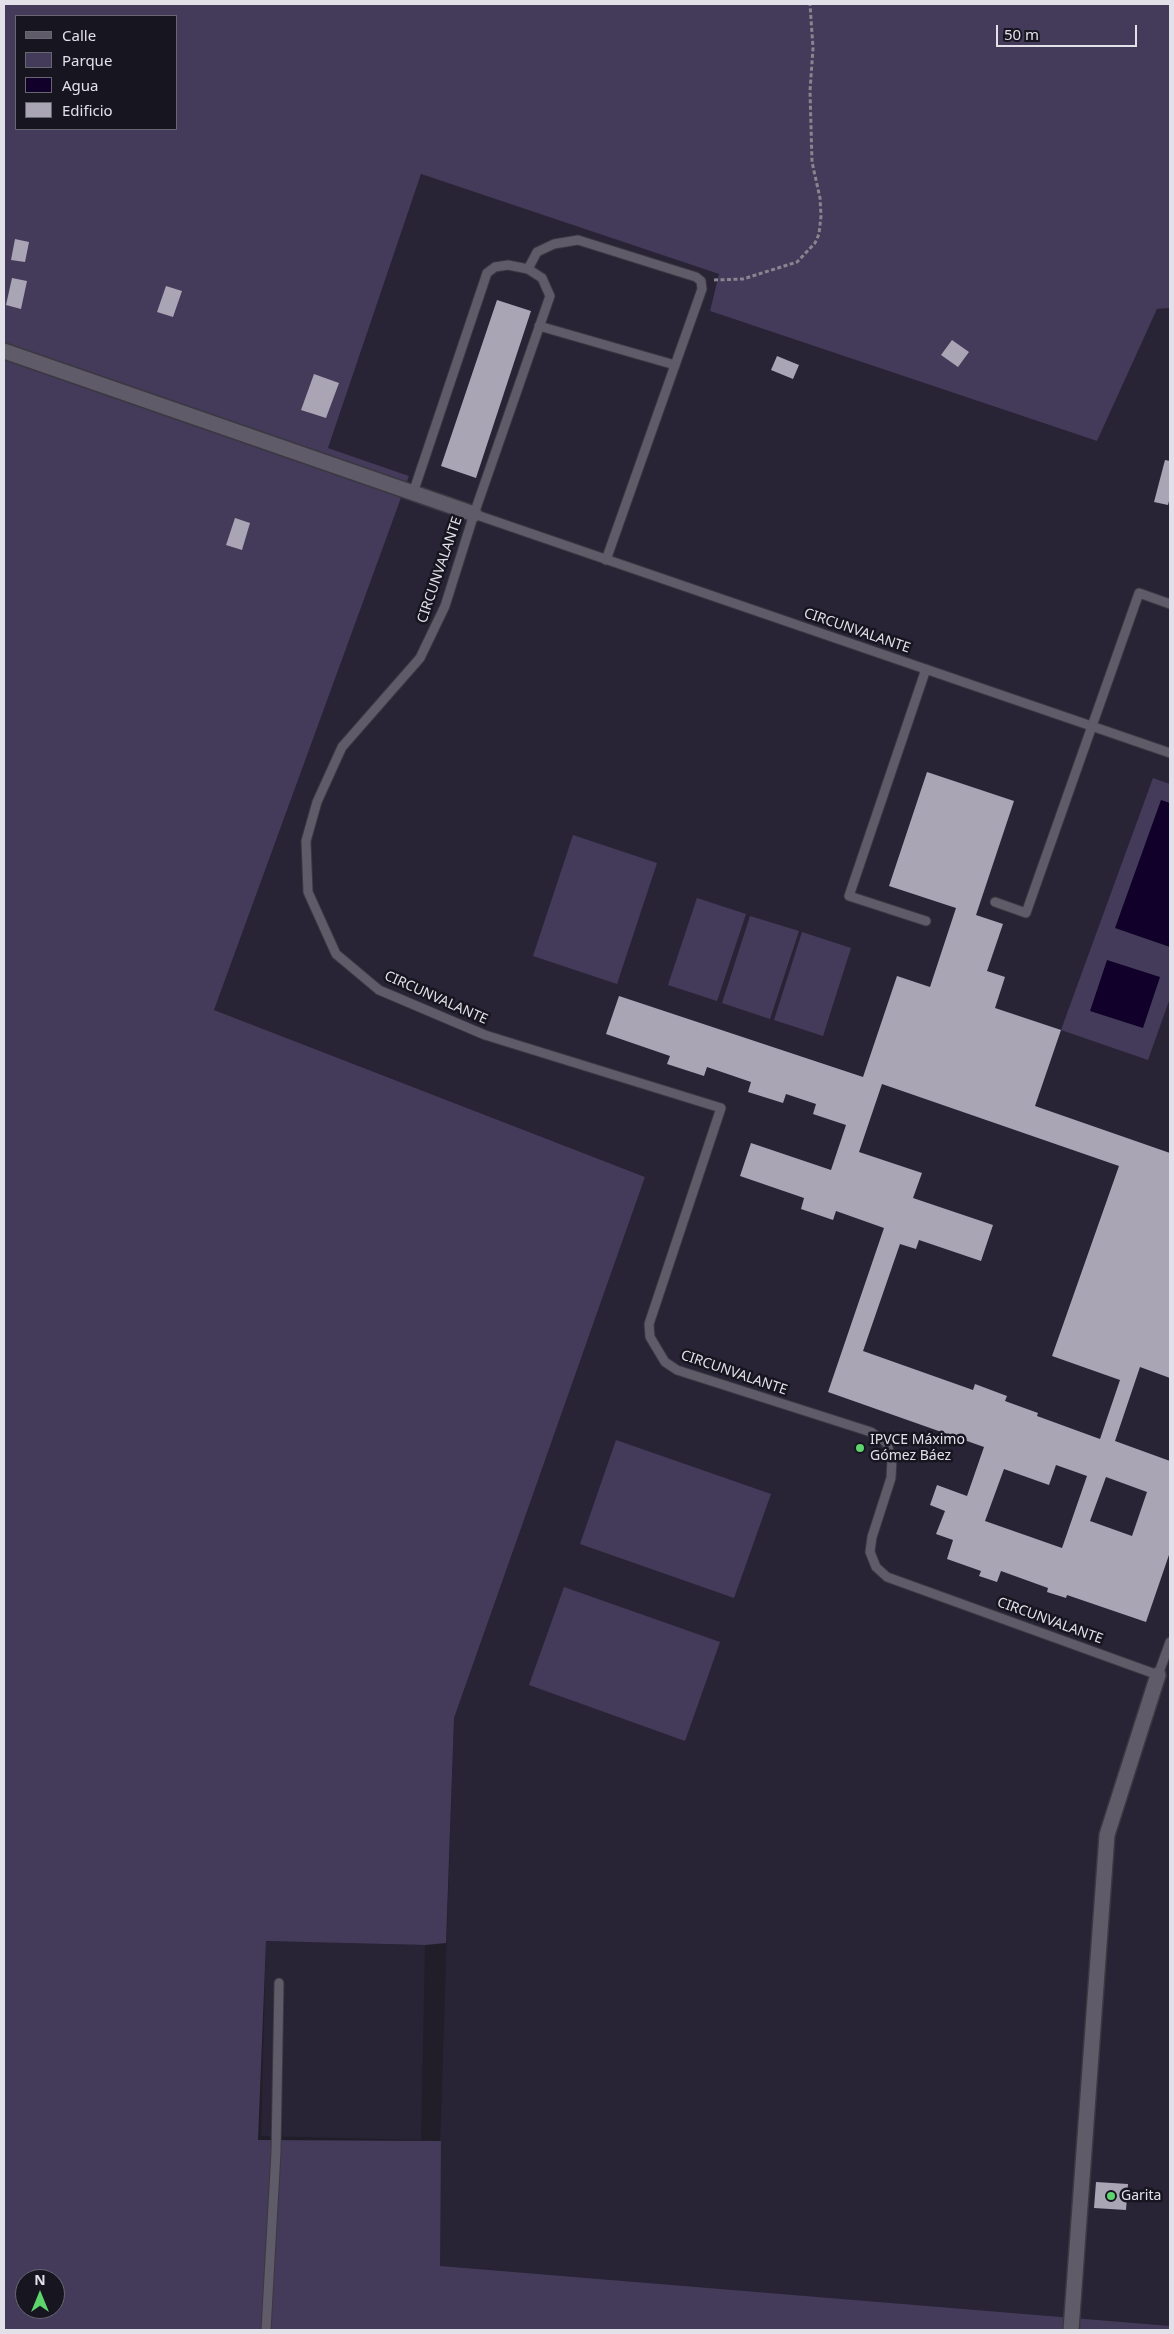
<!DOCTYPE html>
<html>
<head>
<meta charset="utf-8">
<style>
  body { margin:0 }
  #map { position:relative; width:1174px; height:2334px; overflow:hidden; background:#211e2a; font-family:"Noto Sans",sans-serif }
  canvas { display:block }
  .frame { position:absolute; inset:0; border:5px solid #e2e0e8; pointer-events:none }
  .legend { position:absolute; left:15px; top:15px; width:162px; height:115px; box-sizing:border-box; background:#171520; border:1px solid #686670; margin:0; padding:6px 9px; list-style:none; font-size:15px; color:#e2e0e8 }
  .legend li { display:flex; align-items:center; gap:10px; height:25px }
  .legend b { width:25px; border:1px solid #686670 }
  .north { position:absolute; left:15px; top:2269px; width:50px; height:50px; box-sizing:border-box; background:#171520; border:1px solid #686670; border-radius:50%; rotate:0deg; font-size:14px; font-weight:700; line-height:20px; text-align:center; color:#e2e0e8 }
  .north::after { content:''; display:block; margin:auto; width:18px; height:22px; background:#5ed56c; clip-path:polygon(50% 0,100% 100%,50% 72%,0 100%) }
  .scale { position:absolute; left:996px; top:25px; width:141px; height:22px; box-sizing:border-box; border:2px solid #e2e0e8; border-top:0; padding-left:6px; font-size:15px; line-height:18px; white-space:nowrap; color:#e2e0e8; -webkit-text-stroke:4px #171520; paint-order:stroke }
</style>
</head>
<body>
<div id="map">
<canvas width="1174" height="2334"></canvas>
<div class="frame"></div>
<ul class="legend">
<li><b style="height:6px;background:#5f5b69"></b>Calle</li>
<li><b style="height:14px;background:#443b5a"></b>Parque</li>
<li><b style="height:14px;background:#10002a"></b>Agua</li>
<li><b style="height:14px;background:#a9a5b5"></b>Edificio</li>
</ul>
<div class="north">N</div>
<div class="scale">50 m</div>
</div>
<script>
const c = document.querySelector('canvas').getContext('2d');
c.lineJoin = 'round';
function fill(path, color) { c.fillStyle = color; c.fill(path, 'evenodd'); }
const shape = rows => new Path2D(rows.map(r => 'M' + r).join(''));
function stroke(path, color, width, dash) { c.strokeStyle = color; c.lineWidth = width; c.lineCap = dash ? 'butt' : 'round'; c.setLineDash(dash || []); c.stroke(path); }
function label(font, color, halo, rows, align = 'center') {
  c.font = font + ' "Noto Sans",sans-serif'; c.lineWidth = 5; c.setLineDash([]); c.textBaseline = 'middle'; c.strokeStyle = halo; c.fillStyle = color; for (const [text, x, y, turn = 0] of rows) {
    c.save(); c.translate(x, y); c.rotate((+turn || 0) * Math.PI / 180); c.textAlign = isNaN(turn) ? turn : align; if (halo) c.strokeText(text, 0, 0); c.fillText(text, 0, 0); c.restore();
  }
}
fill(shape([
  [421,174,720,274,710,311,1097,441,1157,309,1170,308,1170,2327,436,2269,454,1718,645,1177,214,1010,409,476,328,448],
  [266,1941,425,1945,421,2140,261,2136]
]), '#282436');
fill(shape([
  [4,4,1170,4,1170,308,1157,309,1097,441,710,311,719,274,421,174,328,448,409,476,214,1010,645,1177,454,1718,446,1943,425,1945,266,1941,258,2140,441,2141,440,2266,1170,2326,1170,2330,4,2330],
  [16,16,176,16,176,129,16,129],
  [25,2279,55,2279,55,2309,25,2309],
  [1153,778,1170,784,1170,998,1148,1060,1061,1030],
  [573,835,657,863,617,984,533,956],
  [697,898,746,914,717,1001,668,985],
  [750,916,799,931,770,1019,722,1003],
  [802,932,851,948,823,1036,774,1020],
  [616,1440,771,1494,734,1598,580,1544],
  [564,1587,720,1642,685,1741,529,1685]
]), '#443b5a');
fill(shape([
  [1161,800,1170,803,1170,947,1115,928],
  [1107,960,1160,977,1143,1028,1090,1011]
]), '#10002a');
fill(shape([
  [15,239,29,242,25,262,11,260],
  [12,278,27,281,21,309,6,305],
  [166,286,182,291,173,317,157,312],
  [497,300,531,311,476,478,441,466],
  [952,340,969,352,958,367,941,355],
  [777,356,799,365,793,379,771,370],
  [314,374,339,383,326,418,301,410],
  [1165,460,1170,461,1170,497,1168,505,1154,502],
  [235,518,250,523,242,550,226,545],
  [927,772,1014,801,976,915,1003,924,987,971,1005,977,995,1008,1061,1030,1035,1106,1170,1153,1170,1378,1140,1367,1115,1441,1170,1461,1170,1552,1146,1622,1067,1595,1066,1598,1047,1592,1048,1588,1001,1571,997,1582,979,1576,981,1571,947,1559,953,1540,936,1534,945,1511,930,1505,937,1485,967,1496,984,1447,828,1392,884,1228,836,1211,833,1220,801,1209,804,1198,740,1176,751,1143,831,1170,846,1125,813,1114,816,1104,786,1094,783,1103,748,1092,751,1082,707,1067,704,1076,667,1064,670,1056,606,1034,619,996,863,1077,897,976,930,987,956,908,889,886],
  [882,1084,1119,1166,1052,1356,1120,1380,1100,1439,1037,1416,1038,1413,1005,1401,1007,1396,975,1384,973,1390,863,1351,900,1244,916,1249,919,1240,981,1261,993,1225,913,1198,922,1173,859,1152],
  [1056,1465,1087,1476,1062,1548,985,1521,1004,1469,1049,1485],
  [1106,1477,1147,1492,1132,1536,1090,1521],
  [1096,2182,1128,2184,1126,2210,1094,2208]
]), '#a9a5b5');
const lane = shape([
  [528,269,537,252,554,244,578,240,696,277,701,281,702,289,606,560],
  [539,326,675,365],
  [413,493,487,273,495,267,508,265,528,269,542,278,550,296,474,514],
  [926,669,849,896,926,921],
  [1170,753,474,514,445,606,420,658,342,747,317,802,306,841,308,892,336,954,379,990,485,1035,721,1108,649,1324,650,1337,665,1362,677,1370,871,1432,886,1442,892,1459,891,1478,872,1537,870,1552,876,1567,887,1577,1158,1675,1170,1642],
  [995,902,1026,913,1139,593,1170,604],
  [266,2330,276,2152,279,1983]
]);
const street = shape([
  [4,351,474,514],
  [1071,2330,1107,1835,1158,1675]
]);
stroke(lane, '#3a3841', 11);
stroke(street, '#3a3841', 18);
stroke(shape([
  [714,280,743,279,797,262,815,243,819,234,821,216,820,198,812,162,810,91,813,48,810,4]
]), '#88858f', 3, [4, 2.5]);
stroke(lane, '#5f5b69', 9);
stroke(street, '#5f5b69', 15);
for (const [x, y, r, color] of [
  [860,1448,5,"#5ed56c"],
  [1111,2196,5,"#5ed56c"]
]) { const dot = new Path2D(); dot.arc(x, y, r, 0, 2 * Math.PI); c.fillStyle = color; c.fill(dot); stroke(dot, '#171520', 2); }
label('14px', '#e2e0e8', '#171520', [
  ["CIRCUNVALANTE",440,570,-71],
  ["CIRCUNVALANTE",857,631,19],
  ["CIRCUNVALANTE",436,998,24],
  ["CIRCUNVALANTE",734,1373,19],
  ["CIRCUNVALANTE",1050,1621,20]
]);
label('14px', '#e2e0e8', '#171520', [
  ["IPVCE Máximo",870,1440],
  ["Gómez Báez",870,1456],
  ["Garita",1121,2196]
], 'left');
</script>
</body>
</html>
